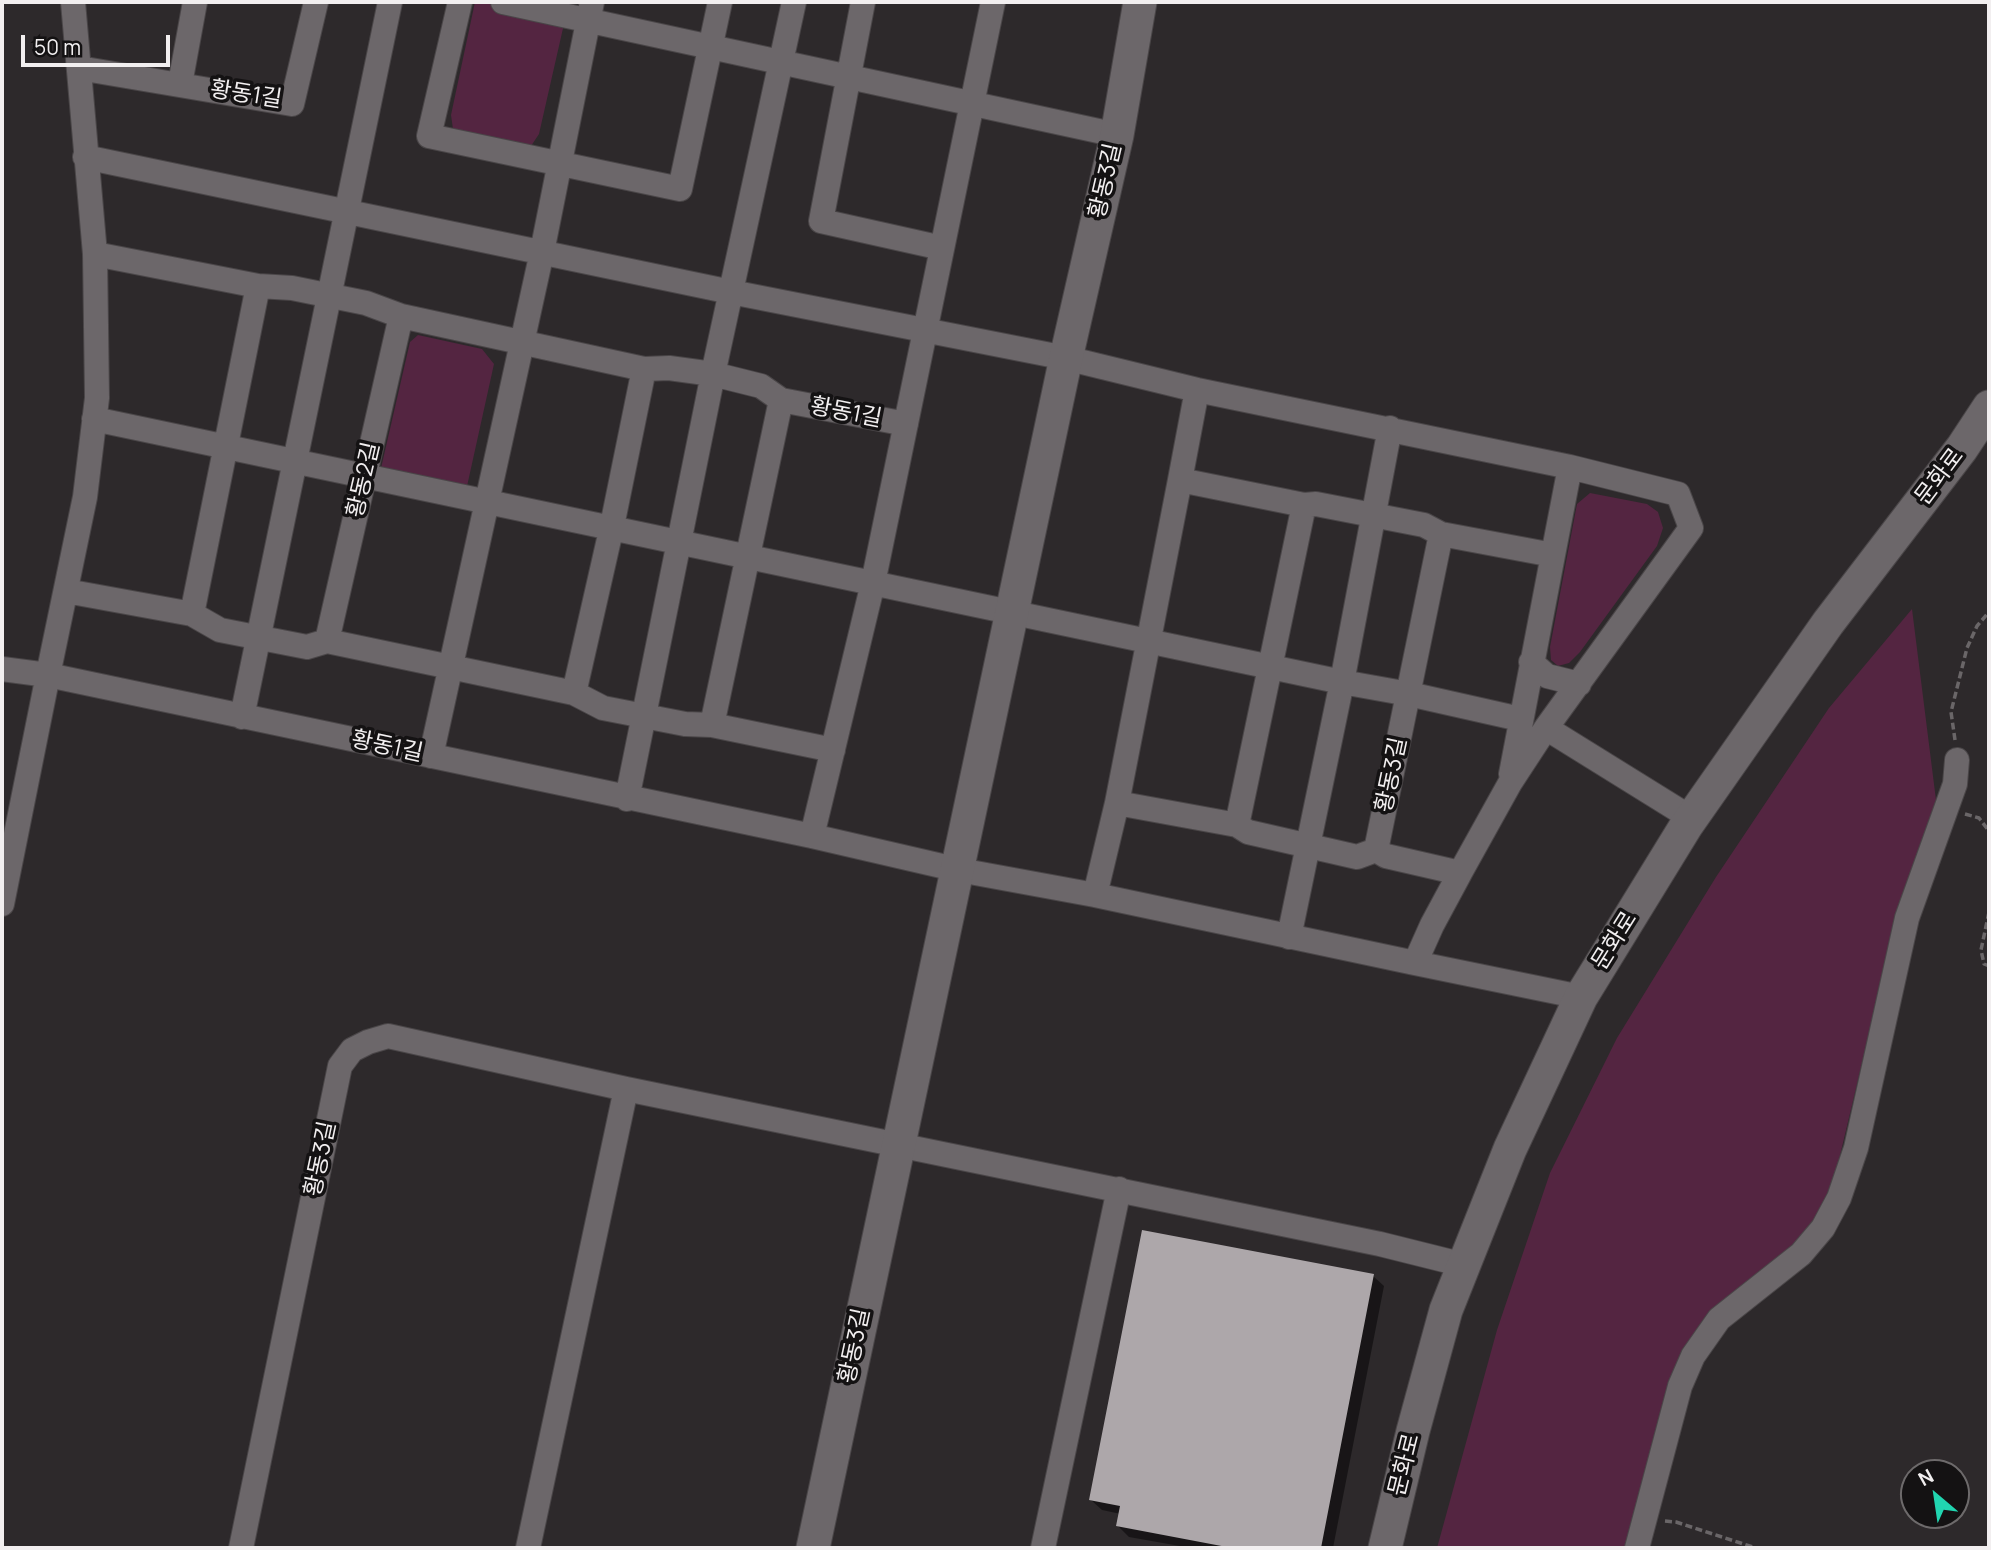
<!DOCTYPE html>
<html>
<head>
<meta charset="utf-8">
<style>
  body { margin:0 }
  #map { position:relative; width:1991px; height:1550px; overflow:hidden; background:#2d292b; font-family:Manrope,sans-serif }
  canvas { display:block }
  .frame { position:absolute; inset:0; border:4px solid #f2eff0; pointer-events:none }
  .north { position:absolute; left:1900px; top:1459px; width:70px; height:70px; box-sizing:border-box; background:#141213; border:2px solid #6d6a6b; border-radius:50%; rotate:331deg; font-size:19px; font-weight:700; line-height:28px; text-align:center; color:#f2eff0 }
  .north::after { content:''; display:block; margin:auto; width:24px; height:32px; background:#21d5b0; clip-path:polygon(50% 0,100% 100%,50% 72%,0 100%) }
  .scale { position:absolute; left:21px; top:35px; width:149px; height:32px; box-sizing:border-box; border:4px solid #f2eff0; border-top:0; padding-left:9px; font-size:21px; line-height:24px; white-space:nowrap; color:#f2eff0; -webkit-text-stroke:5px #141213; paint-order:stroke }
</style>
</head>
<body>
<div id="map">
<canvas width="1991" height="1550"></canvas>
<div class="frame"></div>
<div class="north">N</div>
<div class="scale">50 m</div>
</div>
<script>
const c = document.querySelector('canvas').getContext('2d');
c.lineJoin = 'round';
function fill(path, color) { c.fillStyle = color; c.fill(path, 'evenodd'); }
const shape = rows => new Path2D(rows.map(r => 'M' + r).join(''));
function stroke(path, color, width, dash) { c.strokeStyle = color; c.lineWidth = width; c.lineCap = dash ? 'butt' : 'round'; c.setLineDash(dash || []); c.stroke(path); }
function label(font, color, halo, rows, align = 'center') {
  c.font = font + ' Manrope,"Noto Sans KR",sans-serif'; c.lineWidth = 7; c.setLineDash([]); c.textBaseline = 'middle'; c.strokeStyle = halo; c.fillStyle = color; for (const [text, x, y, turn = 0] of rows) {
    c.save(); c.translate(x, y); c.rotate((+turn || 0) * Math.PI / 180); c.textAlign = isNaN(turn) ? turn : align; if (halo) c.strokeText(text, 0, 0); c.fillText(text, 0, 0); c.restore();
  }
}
fill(shape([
  [475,2,569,2,539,134,531,146,453,129,451,115],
  [418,335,482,349,494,364,462,509,376,490,410,342],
  [1590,493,1647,504,1658,512,1663,528,1657,546,1580,652,1569,663,1558,666,1551,660,1550,647,1577,504],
  [1912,609,1936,800,1868,1038,1837,1168,1817,1220,1776,1264,1705,1317,1679,1359,1629,1548,1437,1548,1497,1330,1550,1173,1617,1038,1716,877,1829,708]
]), '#542541');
fill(shape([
  [1373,1276,1384,1286,1333,1548,1191,1548,1129,1537,1118,1526,1121,1514,1102,1510,1091,1500]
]), '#0007');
fill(shape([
  [1142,1230,1374,1274,1321,1548,1232,1548,1116,1526,1120,1506,1089,1500]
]), '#ada7aa');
const street = shape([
  [73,2,95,254,97,398,85,497,48,675,812,836,959,870,1095,895,1117,803,1180,480,1304,505,1237,825],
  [460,2,429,136,680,189,720,2],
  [503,2,1117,135],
  [863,2,821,221,942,248],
  [79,68,292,104,316,2],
  [180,84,195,2],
  [85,157,731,292,1066,358,1197,390,1570,467,1678,494,1691,528,1546,728,1510,783,1460,873],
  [258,286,292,288,366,303,401,316],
  [401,316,644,369,612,526,574,693,327,641,401,316],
  [644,369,669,368,713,374,761,386,781,400],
  [94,419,1342,682,1409,694,1520,719],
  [1180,480,1197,390],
  [1304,505,1316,504,1424,525,1441,534],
  [1553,555,1570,467],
  [66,591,192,614,258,286,95,254],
  [192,614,220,630,307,647,327,641],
  [1531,662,1547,676,1579,684],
  [2,669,48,675,2,904],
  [574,693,603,708,685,724,712,725],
  [242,717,390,2],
  [1546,728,1691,818],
  [833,750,712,725,781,400,906,424],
  [431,756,542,252,592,2],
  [627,799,713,374,794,2],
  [1117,803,1237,825,1248,832,1357,857,1376,850],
  [812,836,873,583,993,2],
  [1095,895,1415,963,1432,925,1460,873,1386,856,1376,850,1441,534,1553,555,1511,774],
  [1289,937,1342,682,1390,428],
  [1415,963,1581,997],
  [241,1548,340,1066,352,1050,368,1042,388,1036,626,1089,1380,1244,1464,1265],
  [528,1548,626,1089],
  [1043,1548,1119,1189],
  [1637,1548,1680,1386,1693,1356,1719,1319,1801,1254,1823,1228,1839,1198,1856,1148,1907,918,1955,784,1957,760]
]);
const secondary = shape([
  [813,1548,1066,358,1117,135,1140,2],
  [1385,1548,1413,1431,1446,1310,1510,1149,1581,997,1686,826,1828,623,1962,448,1989,407]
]);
stroke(street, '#4a4648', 26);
stroke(secondary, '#4a4648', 35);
stroke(shape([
  [1955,740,1951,712,1967,648,1977,626,1989,612],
  [1965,814,1979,818,1989,831],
  [1989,912,1981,950,1984,964,1989,966],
  [1665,1521,1676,1522,1756,1548]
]), '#6a6668', 3.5, [7, 3.5]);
stroke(street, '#6c676a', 24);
stroke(secondary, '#6c676a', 33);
label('23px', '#f2eff0', '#141213', [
  ["황동1길",246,95,9],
  ["황동3길",1106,181,-77],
  ["황동1길",846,413,11],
  ["문화로",1940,477,-53],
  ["황동2길",364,480,-77],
  ["황동1길",387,747,12],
  ["황동3길",1392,775,-78],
  ["문화로",1615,941,-58],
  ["황동3길",321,1159,-78],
  ["황동3길",855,1346,-78],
  ["문화로",1405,1465,-76]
]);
</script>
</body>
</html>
